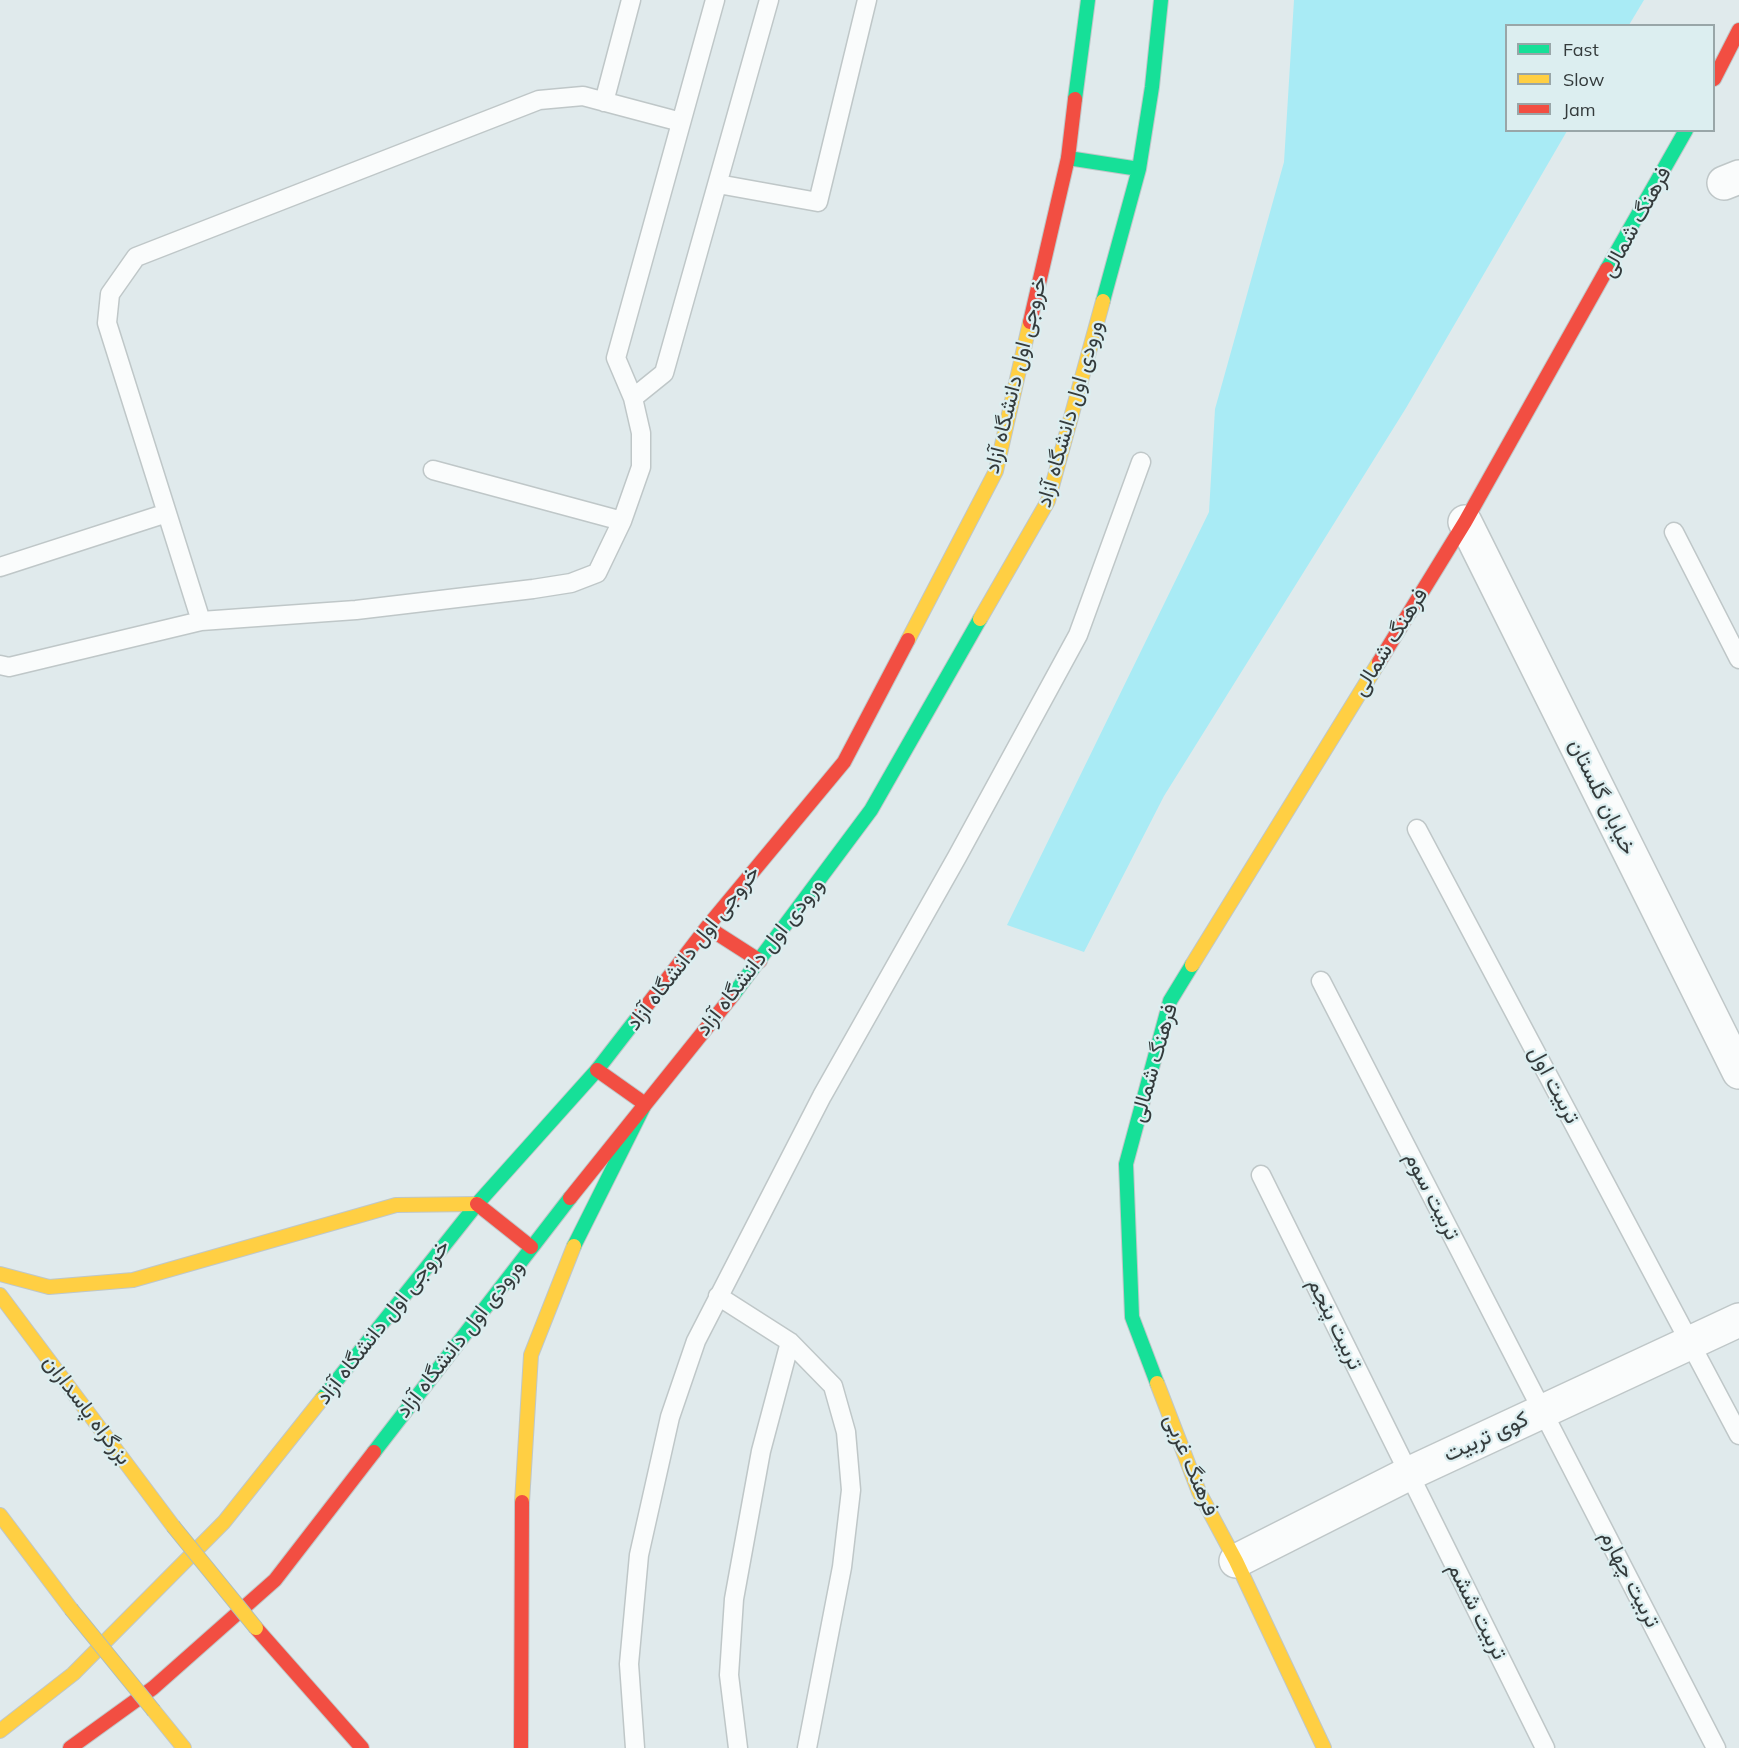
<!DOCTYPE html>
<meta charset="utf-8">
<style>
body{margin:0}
#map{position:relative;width:1739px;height:1748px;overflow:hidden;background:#e0eaec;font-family:Mulish,sans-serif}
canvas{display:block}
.legend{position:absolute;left:1505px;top:24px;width:210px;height:108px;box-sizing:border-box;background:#dceef0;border:2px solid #99a6a8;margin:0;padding:8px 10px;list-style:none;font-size:18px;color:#343b3c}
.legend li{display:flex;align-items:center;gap:12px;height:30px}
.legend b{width:30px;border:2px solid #99a6a8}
</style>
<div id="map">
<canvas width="1739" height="1748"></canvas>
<ul class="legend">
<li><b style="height:8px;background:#16e098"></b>Fast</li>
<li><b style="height:8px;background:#ffcf43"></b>Slow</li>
<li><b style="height:8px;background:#f24e42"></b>Jam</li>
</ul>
</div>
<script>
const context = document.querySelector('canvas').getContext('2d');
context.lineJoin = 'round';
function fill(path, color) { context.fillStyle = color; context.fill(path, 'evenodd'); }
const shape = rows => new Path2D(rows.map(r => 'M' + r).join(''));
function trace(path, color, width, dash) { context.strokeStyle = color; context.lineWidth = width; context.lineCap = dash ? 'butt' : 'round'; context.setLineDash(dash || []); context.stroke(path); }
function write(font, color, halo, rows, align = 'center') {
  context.font = font + ' Mulish,Vazirmatn,sans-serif'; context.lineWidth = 4.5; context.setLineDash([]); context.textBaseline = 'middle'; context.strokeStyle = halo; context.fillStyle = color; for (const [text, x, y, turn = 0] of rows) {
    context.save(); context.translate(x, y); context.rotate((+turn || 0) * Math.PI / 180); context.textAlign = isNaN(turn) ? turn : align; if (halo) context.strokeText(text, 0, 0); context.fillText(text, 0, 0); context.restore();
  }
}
fill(shape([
 [1294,0,1644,0,1629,25,1506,26,1506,130,1567,131,1406,408,1164,796,1084,952,1007,925,1209,512,1215,409,1284,162]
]), '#a9ebf5');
const lane = shape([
 [604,102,631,0],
 [718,184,818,202,867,0],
 [633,398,664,373,769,0],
 [433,470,622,521],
 [1674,532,1739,659],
 [0,567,167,513],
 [201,621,107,323,110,294,136,257,539,100,583,96,681,122],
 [0,665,9,667,201,621,356,610,533,589,571,583,597,573,622,521,641,467,641,433,633,398,616,358,715,0],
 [1417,829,1739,1435],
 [1321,981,1716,1748],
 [1261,1175,1545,1748],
 [718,1296,790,1342,833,1386,846,1432,851,1490,842,1567,807,1748],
 [635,1748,629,1664,639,1555,670,1417,696,1341,822,1096,957,857,1078,635,1141,462],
 [738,1748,729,1675,734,1599,761,1451,790,1342]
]);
const street = shape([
 [1724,183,1739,177],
 [1465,522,1739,1072],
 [1236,1561,1408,1474,1739,1320]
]);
const fast = shape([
 [1075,99,1088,0],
 [1068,158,1139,169],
 [1607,269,1686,130],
 [1103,301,1139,169,1152,87,1161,0],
 [733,995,871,810,980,619],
 [574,1246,645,1104],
 [1157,1383,1132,1317,1126,1164,1170,1001,1192,965],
 [322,1399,477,1204,597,1070,638,1017],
 [374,1452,570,1198]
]);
const slow = shape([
 [980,619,1048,501,1103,301],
 [908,640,996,471,1030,322],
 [1192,965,1379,662],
 [0,1274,49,1287,133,1280,396,1205,477,1204],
 [0,1295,173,1526],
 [1157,1383,1199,1492,1236,1561,1324,1748],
 [522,1502,531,1355,574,1246],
 [0,1515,71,1609],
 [154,1711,184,1748],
 [0,1731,73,1674,224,1522,322,1399]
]);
const jam = shape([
 [1714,79,1739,30],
 [1030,322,1068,158,1075,99],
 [1379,662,1465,522,1607,269],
 [707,927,760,961],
 [638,1017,707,927,844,762,908,640],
 [597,1070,645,1104],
 [570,1198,733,995],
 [477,1204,531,1247],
 [256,1628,362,1748],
 [70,1748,153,1688,275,1580,374,1452],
 [521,1748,522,1502]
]);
trace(lane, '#bfc7c8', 21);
trace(street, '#bfc7c8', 36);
trace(fast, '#bfc7c8', 16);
trace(slow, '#bfc7c8', 16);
trace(jam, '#bfc7c8', 16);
trace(lane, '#fafcfc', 18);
trace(street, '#fafcfc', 33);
trace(fast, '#16e098', 14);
trace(slow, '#ffcf43', 14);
trace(jam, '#f24e42', 14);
const slowBridge = shape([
 [173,1526,256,1628],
 [71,1609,154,1711]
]);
trace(slowBridge, '#acbdc0', 16, []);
trace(slowBridge, '#ffcf43', 14);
write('22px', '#343b3c', '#dceef0', [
 ["فرهنگ شمالی",1636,222,-61],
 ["خروجی اول دانشگاه آزاد",1016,375,-76],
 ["ورودی اول دانشگاه آزاد",1070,414,-74],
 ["فرهنگ شمالی",1390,642,-58],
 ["خیابان گلستان",1602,797,64],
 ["خروجی اول دانشگاه آزاد",693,948,-52],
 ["ورودی اول دانشگاه آزاد",760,957,-52],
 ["فرهنگ شمالی",1154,1063,-74],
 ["تربیت اول",1554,1085,62],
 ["تربیت سوم",1432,1196,63],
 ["خروجی اول دانشگاه آزاد",383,1322,-52],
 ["تربیت پنجم",1335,1324,64],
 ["ورودی اول دانشگاه آزاد",460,1339,-52],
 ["بزرگراه پاسداران",87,1410,53],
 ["کوی تربیت",1486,1437,-25],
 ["فرهنگ غربی",1191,1465,67],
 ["تربیت چهارم",1630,1579,63],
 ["تربیت ششم",1477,1611,63]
]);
</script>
